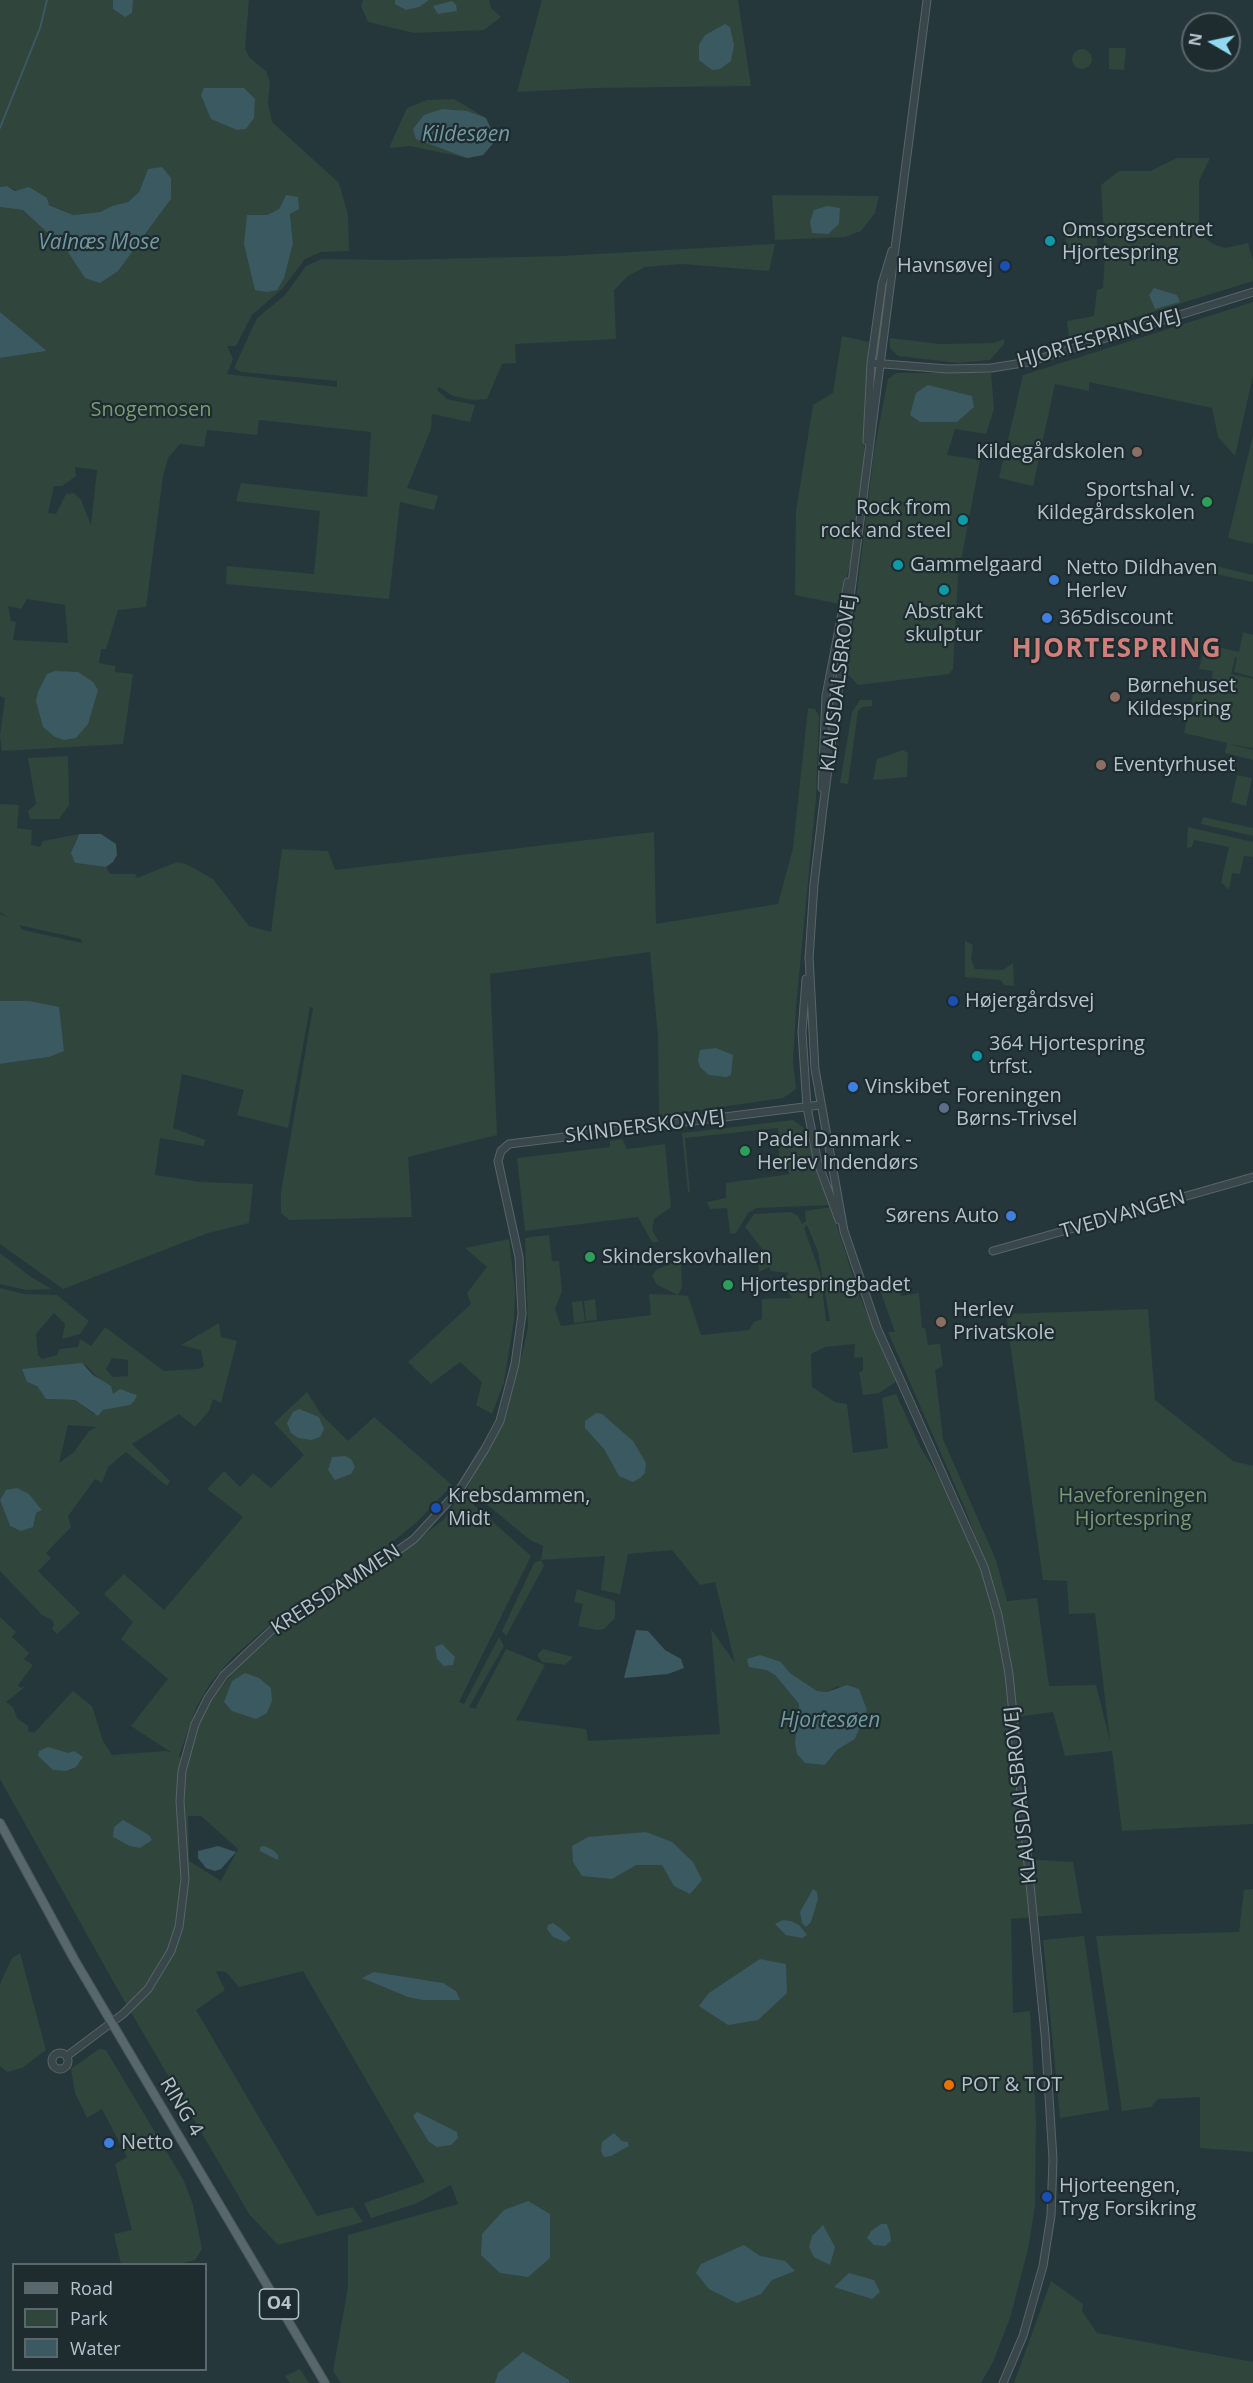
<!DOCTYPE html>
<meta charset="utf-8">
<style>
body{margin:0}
#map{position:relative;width:1253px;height:2383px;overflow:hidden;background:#26373b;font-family:"Open Sans",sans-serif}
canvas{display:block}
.legend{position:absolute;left:12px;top:2263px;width:195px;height:108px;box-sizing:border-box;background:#1e2c30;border:2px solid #5a686c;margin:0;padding:8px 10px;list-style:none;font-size:18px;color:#b5c2c7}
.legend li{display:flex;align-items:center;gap:12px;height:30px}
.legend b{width:30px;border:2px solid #5a686c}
.north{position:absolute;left:1181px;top:12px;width:60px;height:60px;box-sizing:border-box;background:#1e2c30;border:2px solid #5a686c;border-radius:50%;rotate:279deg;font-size:16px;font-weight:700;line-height:24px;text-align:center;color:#b5c2c7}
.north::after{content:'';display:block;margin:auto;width:21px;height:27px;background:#92d8ef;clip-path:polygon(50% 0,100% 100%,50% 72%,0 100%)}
</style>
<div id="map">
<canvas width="1253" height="2383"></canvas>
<ul class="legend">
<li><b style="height:8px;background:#57676b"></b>Road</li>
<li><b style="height:16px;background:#30453c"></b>Park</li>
<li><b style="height:16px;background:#3b5960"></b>Water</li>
</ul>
<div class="north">N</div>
</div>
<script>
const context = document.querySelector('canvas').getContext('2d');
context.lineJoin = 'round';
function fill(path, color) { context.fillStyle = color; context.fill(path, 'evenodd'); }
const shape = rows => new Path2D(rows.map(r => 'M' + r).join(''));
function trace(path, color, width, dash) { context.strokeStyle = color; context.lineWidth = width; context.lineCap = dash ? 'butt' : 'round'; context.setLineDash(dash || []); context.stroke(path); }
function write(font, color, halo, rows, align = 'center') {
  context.font = font + ' "Open Sans",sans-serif'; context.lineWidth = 4.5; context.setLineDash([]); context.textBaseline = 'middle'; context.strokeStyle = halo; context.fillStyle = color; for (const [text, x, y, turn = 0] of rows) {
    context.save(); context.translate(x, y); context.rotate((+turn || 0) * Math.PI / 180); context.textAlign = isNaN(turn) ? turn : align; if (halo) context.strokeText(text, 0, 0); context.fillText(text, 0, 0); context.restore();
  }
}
fill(shape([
 [0,0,249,0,245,49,250,58,266,71,270,82,268,103,272,122,339,183,348,215,349,251,321,252,305,259,283,288,252,315,236,346,227,346,233,359,227,374,337,387,337,381,241,372,234,368,257,318,285,295,306,266,322,259,395,260,561,256,775,244,769,271,682,264,645,267,628,276,614,290,616,339,515,344,516,363,502,364,487,399,473,400,453,396,439,387,437,390,447,399,475,405,470,422,432,414,431,429,407,488,438,496,434,510,400,502,389,599,226,584,227,566,314,574,320,511,236,501,241,483,367,497,371,432,259,420,257,435,207,430,204,447,180,444,168,458,163,476,146,607,118,610,106,649,101,649,99,663,115,666,115,672,133,674,123,744,2,751,0,736,5,698,0,696,0,358,47,351,0,312,0,207,23,210,67,251,85,278,135,248,171,199,171,178,148,169,139,192,128,202,112,206,100,212,73,215,7,186,0,187],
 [286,195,290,214,293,243,247,215,267,215,279,209],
 [75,467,97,470,91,525,81,500,74,493,66,494,56,514,48,513,54,486,62,486,76,476],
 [27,599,65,605,68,643,13,640,16,622,11,621,8,606,21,609],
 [363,0,489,0,491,8,501,17,484,30,414,33,368,22,361,6],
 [542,0,738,0,751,86,593,88,517,92],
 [1109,48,1126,48,1124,70,1109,69],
 '1072 59a10 10 0 1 1 20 0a10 10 0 1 1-20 0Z',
 [454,99,486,118,496,140,483,155,467,158,410,146,389,148,407,108,427,100],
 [1177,158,1210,158,1199,181,1199,224,1205,238,1213,244,1225,248,1248,243,1253,261,1253,281,1069,338,1067,321,1094,316,1097,290,1103,288,1105,255,1101,185,1119,171,1150,171],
 [772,195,879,196,875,213,861,231,845,237,775,240],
 [1066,228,1097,228,1097,249,1066,249],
 [1253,302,1253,375,1235,456,1218,437,1212,408,1089,382,1089,391,1055,384,1033,486,999,478,1023,375],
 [842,336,869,342,864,410,864,461,851,561,839,604,795,595,796,511,813,405,833,393],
 [890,338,940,344,994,343,1004,339,1004,344,990,360,958,363,898,356,890,348],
 [896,373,991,373,994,409,986,434,955,429,947,455,980,460,958,577,953,669,949,674,858,685,847,673,874,451,888,379],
 [1253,435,1253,544,1228,538],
 [1208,564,1253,575,1253,582,1206,572],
 [1243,632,1253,635,1253,677,1234,672,1237,658,1235,657,1231,674,1253,679,1253,748,1228,744,1253,750,1253,760,1225,753,1227,743,1184,733,1196,680,1211,683,1213,671,1199,669,1205,644,1239,652],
 [860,700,872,700,872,706,862,707,858,711,848,784,840,783,852,712],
 [808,708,815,709,819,716,816,798,796,1007,793,1062,796,1089,783,1098,659,1116,658,1036,650,952,490,974,497,1135,408,1157,412,1217,289,1220,281,1213,281,1192,313,1008,310,1007,288,1128,237,1115,244,1090,182,1074,173,1128,205,1140,204,1146,160,1138,155,1175,201,1182,253,1184,249,1223,208,1233,63,1289,0,1244,0,1064,49,1057,29,1001,0,1001,0,914,8,917,0,912,0,804,19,805,17,828,32,830,31,845,40,847,43,841,79,834,74,844,75,863,106,867,110,874,135,874,137,878,177,862,186,864,213,879,249,926,271,932,282,849,328,851,335,870,654,832,656,924,778,904,793,848],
 [19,925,81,939,82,943,23,930],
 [903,750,908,753,907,777,873,780,877,759],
 [68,756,69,805,59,819,30,819,28,811,36,804,28,758],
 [1237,775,1252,778,1246,806,1231,802],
 [1203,817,1253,828,1253,836,1201,824],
 [1188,827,1253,842,1253,857,1244,856,1240,874,1232,873,1229,890,1221,882,1229,847,1194,840,1192,847,1187,848],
 [965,941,973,945,971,959,975,969,1003,970,1013,963,1014,986,1004,985,1001,980,965,977],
 [793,1120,804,1128,829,1205,757,1208,748,1213,736,1233,730,1234,727,1208,710,1209,707,1202,726,1198,726,1183,790,1174,779,1158,778,1128,685,1138,690,1192,688,1192,682,1133],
 [622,1139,627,1149,665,1144,671,1207,654,1219,652,1230,659,1242,652,1242,638,1217,525,1231,517,1158,610,1147,610,1141],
 [831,1207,859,1295,897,1381,879,1393,863,1395,859,1372,863,1371,863,1357,854,1358,855,1344,825,1347,811,1354,812,1387,835,1402,847,1404,853,1453,888,1448,882,1398,896,1394,921,1448,961,1513,981,1568,997,1596,966,1511,888,1332,895,1332,877,1282,898,1280,901,1296,919,1293,922,1328,925,1328,928,1345,940,1344,943,1366,935,1370,943,1439,996,1560,1007,1601,1037,1598,1049,1686,1096,1685,1110,1741,1095,1613,1069,1614,1067,1581,1043,1580,1006,1314,1148,1309,1155,1400,1233,1461,1253,1466,1253,1824,1122,1831,1112,1751,1065,1756,1053,1712,1009,1718,1024,1859,1073,1862,1082,1913,1011,1919,1013,2013,1030,2011,1036,2120,1035,2206,1028,2249,1010,2318,993,2362,981,2383,341,2383,333,2371,348,2287,348,2235,458,2204,451,2185,415,2204,371,2218,364,2203,425,2182,303,1971,239,1987,226,1972,216,1971,225,1990,196,2010,317,2216,353,2207,363,2222,278,2245,249,2214,118,1990,0,1779,0,1617,16,1632,12,1637,29,1653,24,1659,33,1665,18,1685,21,1688,26,1686,6,1702,13,1707,17,1718,28,1726,28,1731,34,1733,73,1691,92,1706,103,1741,112,1755,166,1751,172,1753,131,1726,168,1679,121,1639,133,1622,104,1594,124,1574,164,1610,243,1517,207,1489,224,1471,240,1487,253,1473,271,1488,304,1455,274,1423,307,1392,321,1414,348,1441,374,1417,452,1485,417,1522,390,1544,303,1600,267,1627,231,1659,209,1685,196,1708,179,1756,187,1761,197,1730,213,1697,246,1657,304,1611,404,1551,444,1519,460,1495,465,1497,531,1556,459,1702,464,1704,499,1637,504,1646,469,1707,478,1709,476,1707,506,1649,545,1665,516,1720,586,1729,588,1741,720,1734,711,1629,735,1663,715,1582,700,1585,672,1550,628,1554,620,1594,601,1590,605,1556,541,1560,544,1566,506,1636,502,1631,534,1563,541,1560,543,1546,530,1540,467,1488,504,1422,524,1346,528,1326,525,1238,549,1235,552,1261,559,1261,562,1291,555,1309,561,1326,651,1315,649,1294,678,1295,657,1285,652,1276,656,1270,674,1262,681,1263,682,1287,678,1295,688,1296,701,1335,749,1330,754,1322,762,1319,762,1299,792,1298,781,1283,789,1273,771,1271,769,1267,759,1272,758,1261,763,1261,763,1250,745,1227,754,1214,791,1212,798,1216,802,1224,806,1221,805,1211],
 [807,1225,818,1252,830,1321,826,1321,821,1276,804,1228],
 [781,1662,790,1673,817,1691,827,1692,838,1686,867,1710,855,1739,837,1750,825,1765,795,1742,799,1704,775,1675,766,1670],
 [188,1816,201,1816,238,1849,221,1881,189,1861],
 [509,1239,515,1290,514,1320,504,1382,492,1414,476,1405,482,1382,460,1362,431,1384,408,1362,471,1304,467,1293,487,1267,465,1248],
 [0,1253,31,1277,52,1289,26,1290,0,1284],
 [0,1288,24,1294,57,1295,89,1321,80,1334,62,1339,65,1324,54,1313,36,1334,38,1355,42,1359,57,1355,60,1349,78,1347,80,1339,91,1346,105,1327,164,1371,199,1369,204,1366,201,1350,181,1345,219,1323,221,1337,237,1341,221,1403,213,1399,209,1411,195,1427,179,1414,132,1444,170,1481,167,1486,126,1452,108,1467,102,1483,95,1479,68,1516,71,1527,46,1553,51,1558,38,1571,80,1613,57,1634,52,1629,54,1624,52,1620,42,1615,0,1571,0,1500,10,1526,42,1510,29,1494,6,1490,0,1500],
 [112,1358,128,1360,128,1376,113,1377,106,1369],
 [86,1365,113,1395,126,1391,137,1395,130,1405,109,1408,94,1414,75,1400,47,1399,37,1386],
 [68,1425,97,1427,89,1431,74,1452,59,1463],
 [595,1299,597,1320,586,1321,584,1301],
 [582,1301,585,1322,574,1323,572,1302],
 [577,1589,615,1601,615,1618,604,1629,597,1630,578,1626,583,1604,574,1602],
 [543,1649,573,1657,565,1665,542,1662,537,1655],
 [1253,1889,1253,2152,1200,2148,1200,2097,1158,2099,1151,2107,1122,2111,1096,1936,1239,1932,1244,1890],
 [1084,1936,1109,2110,1060,2118,1043,1940],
 [20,1953,46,2050,22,2068,7,2072,0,2066,0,1984,12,1958],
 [99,2049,106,2050,184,2181,193,2205,202,2249,195,2260,180,2264,121,2264,114,2234,132,2230,115,2164,127,2157,102,2109,87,2118,75,2093,71,2069],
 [1051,2281,1083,2304,1082,2311,1097,2333,1253,2362,1253,2383,1014,2383],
 [300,2369,309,2383,290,2383,285,2376]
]), '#30453c');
fill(shape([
 [113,0,133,0,132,13,125,17,113,9],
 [395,0,429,0,419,7,406,10,395,4],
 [452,1,456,5,457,11,438,14,433,6],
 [725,24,730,27,734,45,731,61,720,69,712,70,699,60,699,45,705,35],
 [204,88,244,88,255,99,254,118,246,129,237,130,211,119,201,95],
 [442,109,467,111,486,118,496,140,483,155,467,158,416,139,413,129,424,115],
 [162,167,171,178,171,199,118,271,100,283,85,278,67,251,23,210,0,207,0,187,7,186,15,191,29,187,47,198,49,205,73,215,100,212,112,206,128,202,139,192,148,169],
 [286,195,298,197,299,209,290,214,293,243,284,278,277,290,267,292,255,290,244,244,247,215,267,215,279,209],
 [827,206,840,208,839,224,828,234,812,233,810,222,814,210],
 [1154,288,1177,295,1180,302,1155,309,1149,295],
 [0,312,47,351,0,358],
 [928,385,972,396,974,407,957,422,920,422,910,415,916,393],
 [55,671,78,672,93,682,98,690,88,724,76,738,64,740,55,737,43,727,36,701,38,692,47,674],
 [79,834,101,834,116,844,117,855,113,862,106,867,75,863,71,853],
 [0,1001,29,1001,59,1007,64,1051,49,1057,0,1064],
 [716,1048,733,1055,731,1075,726,1077,709,1075,700,1067,698,1060,700,1050],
 [82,1363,93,1375,111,1386,113,1394,120,1389,137,1395,135,1400,130,1405,103,1410,98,1416,75,1400,46,1399,37,1386,27,1382,22,1369],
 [299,1409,319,1417,324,1429,320,1437,311,1440,298,1438,291,1433,287,1423,293,1412],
 [596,1413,602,1414,633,1441,646,1463,645,1473,640,1478,633,1482,619,1476,604,1449,585,1428,585,1421],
 [345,1456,351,1459,355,1467,351,1474,335,1480,328,1470,332,1457],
 [17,1488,29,1494,42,1510,36,1513,33,1527,21,1531,10,1526,0,1500,6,1490],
 [636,1630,648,1631,665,1650,681,1659,684,1668,668,1674,624,1678],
 [442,1644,455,1657,453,1665,444,1666,437,1659,435,1647],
 [760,1655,781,1662,790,1673,817,1691,827,1692,847,1685,859,1689,867,1710,855,1739,837,1750,825,1765,805,1763,797,1754,795,1742,799,1704,775,1675,766,1670,749,1667,747,1659],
 [245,1673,259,1678,271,1688,272,1701,267,1713,256,1719,232,1711,224,1702,232,1681],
 [48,1747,68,1753,74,1751,83,1757,76,1767,66,1771,53,1770,38,1756,39,1751],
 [123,1820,149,1835,152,1840,140,1848,130,1846,113,1837,114,1827],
 [646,1832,672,1842,693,1862,702,1880,690,1894,674,1886,662,1865,636,1865,612,1879,582,1876,573,1862,572,1846,588,1837],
 [218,1846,236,1852,221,1869,215,1871,206,1868,198,1858,198,1851],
 [264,1846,273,1850,278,1855,278,1860,260,1851,260,1847],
 [813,1889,817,1892,818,1899,811,1922,806,1927,802,1923,800,1912],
 [783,1920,791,1921,799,1925,807,1935,802,1938,786,1935,775,1924],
 [553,1923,560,1928,571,1938,565,1942,553,1937,547,1929,548,1925],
 [760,1959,786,1964,787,1993,758,2020,728,2025,699,2006,709,1993],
 [374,1972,443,1983,456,1991,460,2000,423,2000,408,1997,362,1978],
 [417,2112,457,2132,458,2138,451,2145,437,2147,429,2142,413,2116],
 [614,2133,622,2141,628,2142,629,2146,611,2156,604,2157,601,2151,602,2142],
 [528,2201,550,2214,550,2258,528,2277,500,2273,481,2255,482,2234,504,2210],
 [881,2224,887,2224,890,2233,891,2241,885,2246,874,2245,867,2238,871,2231],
 [823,2225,835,2247,830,2265,814,2257,809,2247,812,2236],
 [744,2245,760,2256,785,2261,795,2271,772,2280,761,2294,737,2303,709,2289,696,2273,701,2264],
 [849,2273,874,2280,880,2292,872,2299,834,2287],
 [523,2352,569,2380,569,2383,495,2383,498,2373]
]), '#3b5960');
trace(shape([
 [0,128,40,28,47,0]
]), '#3b5960', 2);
const tertiary = shape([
 [871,363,948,369,991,368,1029,362,1253,292],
 [867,441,871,363,882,284,892,251],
 [822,788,826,696,848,582],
 [809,956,815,1069,844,1231,877,1328,984,1567,998,1615,1009,1674,1045,2034,1053,2159,1051,2216,1043,2266,1023,2336,1003,2383],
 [809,959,814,884,823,808,927,0],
 [806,979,802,1032,807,1107,818,1163,839,1220],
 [993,1251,1253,1177],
 '52 2061a8 8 0 1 1 16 0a8 8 0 1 1-16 0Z',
 [67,2056,123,2014,148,1989,171,1951,179,1927,185,1879,180,1801,182,1771,195,1724,208,1698,224,1675,275,1627,317,1597,379,1564,414,1539,460,1489,485,1449,500,1421,515,1364,522,1314,519,1257,498,1161,501,1151,509,1144,820,1105]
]);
const primary = shape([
 [0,1823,74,1959,325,2383]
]);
trace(tertiary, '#576569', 9);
trace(primary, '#455357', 10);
trace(tertiary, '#39474b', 7);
trace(primary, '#57676b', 8);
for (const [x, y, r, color] of [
 [1050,241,6,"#0f9aa8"],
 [1005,266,6,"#1a4fb4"],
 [1137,452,6,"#8d6e63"],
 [1207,502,6,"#2e9e5b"],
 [963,520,6,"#0f9aa8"],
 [898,565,6,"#0f9aa8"],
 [1054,580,6,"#3f7fe0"],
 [944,590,6,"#0f9aa8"],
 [1047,618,6,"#3f7fe0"],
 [1115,697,6,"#8d6e63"],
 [1101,765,6,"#8d6e63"],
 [953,1001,6,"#1a4fb4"],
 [977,1056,6,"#0f9aa8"],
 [853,1087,6,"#3f7fe0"],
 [944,1108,6,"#5c6f8a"],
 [745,1151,6,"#2e9e5b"],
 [1011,1216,6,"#3f7fe0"],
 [590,1257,6,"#2e9e5b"],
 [728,1285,6,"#2e9e5b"],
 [941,1322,6,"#8d6e63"],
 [436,1508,6,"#1a4fb4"],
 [949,2085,6,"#e8710a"],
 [109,2143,6,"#3f7fe0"],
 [1047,2197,6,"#1a4fb4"]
]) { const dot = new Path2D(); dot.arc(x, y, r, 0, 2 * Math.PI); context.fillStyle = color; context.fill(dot); trace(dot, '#1e2c30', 2); }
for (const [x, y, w] of [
 [279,2304,39]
]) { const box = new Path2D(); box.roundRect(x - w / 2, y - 15, w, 30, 4.5); context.fillStyle = '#1e2c30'; context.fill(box); trace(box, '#b5c2c7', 1.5); }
write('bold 18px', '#b5c2c7', null, [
 ["O4",279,2304]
]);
write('20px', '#b5c2c7', '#1e2c30', [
 ["Omsorgscentret",1062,230],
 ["Hjortespring",1062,253],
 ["Havnsøvej",993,266,"right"],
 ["Kildegårdskolen",1125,452,"right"],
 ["Sportshal v.",1195,490,"right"],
 ["Kildegårdsskolen",1195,513,"right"],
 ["Rock from",951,508,"right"],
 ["rock and steel",951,531,"right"],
 ["Gammelgaard",910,565],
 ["Netto Dildhaven",1066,568],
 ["Herlev",1066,591],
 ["Abstrakt",944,612,"center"],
 ["skulptur",944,635,"center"],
 ["365discount",1059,618],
 ["Børnehuset",1127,686],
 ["Kildespring",1127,709],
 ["Eventyrhuset",1113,765],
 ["Højergårdsvej",965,1001],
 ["364 Hjortespring",989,1044],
 ["trfst.",989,1067],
 ["Vinskibet",865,1087],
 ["Foreningen",956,1096],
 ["Børns-Trivsel",956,1119],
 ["Padel Danmark -",757,1140],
 ["Herlev Indendørs",757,1163],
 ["Sørens Auto",999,1216,"right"],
 ["Skinderskovhallen",602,1257],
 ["Hjortespringbadet",740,1285],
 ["Herlev",953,1310],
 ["Privatskole",953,1333],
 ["Krebsdammen,",448,1496],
 ["Midt",448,1519],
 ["POT & TOT",961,2085],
 ["Netto",121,2143],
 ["Hjorteengen,",1059,2186],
 ["Tryg Forsikring",1059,2209]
], 'left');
write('20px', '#b5c2c7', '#1e2c30', [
 ["HJORTESPRINGVEJ",1099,339,-16],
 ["KLAUSDALSBROVEJ",839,683,-83],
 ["SKINDERSKOVVEJ",645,1127,-7],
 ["TVEDVANGEN",1123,1215,-16],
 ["KREBSDAMMEN",336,1590,-33],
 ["KLAUSDALSBROVEJ",1021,1795,-96],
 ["RING 4",181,2107,59]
]);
write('20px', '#7b9a75', '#1e2c30', [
 ["Snogemosen",151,410],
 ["Haveforeningen",1133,1496],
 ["Hjortespring",1133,1519]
]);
write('italic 21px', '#7199a2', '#1e2c30', [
 ["Kildesøen",466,135],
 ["Valnæs Mose",99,243],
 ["Hjortesøen",830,1721]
]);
context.letterSpacing = '1.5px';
write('bold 26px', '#d07f7b', '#1e2c30', [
 ["HJORTESPRING",1117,650]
]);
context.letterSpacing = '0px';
</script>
